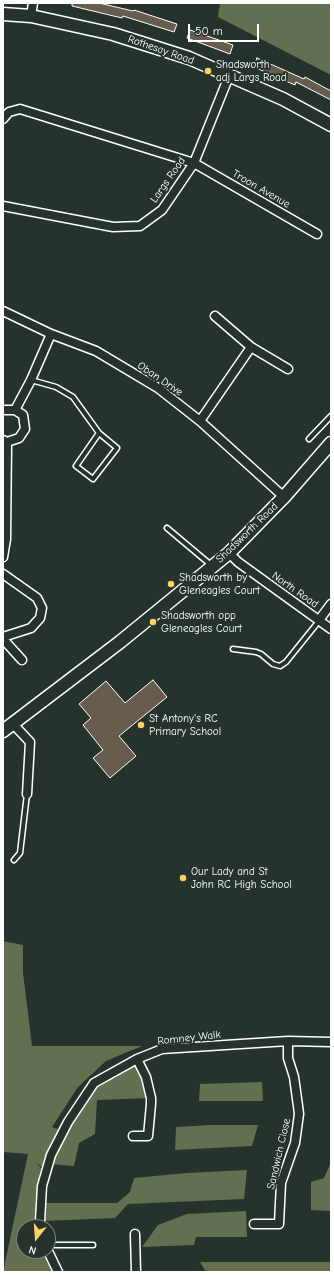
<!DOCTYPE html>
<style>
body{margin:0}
#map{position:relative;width:334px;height:1275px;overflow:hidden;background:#26332d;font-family:"Comic Neue",sans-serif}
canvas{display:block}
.frame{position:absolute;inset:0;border:4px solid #fff;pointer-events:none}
.north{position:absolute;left:16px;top:1219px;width:40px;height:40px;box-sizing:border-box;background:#26332d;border:1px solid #7d8581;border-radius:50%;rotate:197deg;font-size:11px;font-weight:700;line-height:16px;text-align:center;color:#fff}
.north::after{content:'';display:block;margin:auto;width:14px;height:18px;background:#ffd166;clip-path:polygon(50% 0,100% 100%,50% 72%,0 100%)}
.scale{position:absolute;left:188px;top:24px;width:71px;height:18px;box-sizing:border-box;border:2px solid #fff;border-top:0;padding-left:5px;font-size:12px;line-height:14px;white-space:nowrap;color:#fff;-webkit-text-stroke:3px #26332d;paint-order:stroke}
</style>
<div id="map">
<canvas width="334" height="1275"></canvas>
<div class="frame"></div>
<div class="north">N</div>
<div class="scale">50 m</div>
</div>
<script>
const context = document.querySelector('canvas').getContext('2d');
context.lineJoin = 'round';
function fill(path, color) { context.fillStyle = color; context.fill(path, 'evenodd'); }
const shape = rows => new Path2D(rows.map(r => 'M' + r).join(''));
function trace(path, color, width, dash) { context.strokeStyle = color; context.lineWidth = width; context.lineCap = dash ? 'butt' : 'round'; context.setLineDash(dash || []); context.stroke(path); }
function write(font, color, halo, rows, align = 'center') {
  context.font = font + ' "Comic Neue",sans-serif'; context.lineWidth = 4; context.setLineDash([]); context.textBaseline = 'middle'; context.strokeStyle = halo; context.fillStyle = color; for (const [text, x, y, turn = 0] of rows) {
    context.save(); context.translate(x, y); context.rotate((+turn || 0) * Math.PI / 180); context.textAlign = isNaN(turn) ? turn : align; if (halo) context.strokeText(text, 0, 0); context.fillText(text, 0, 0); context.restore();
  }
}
fill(shape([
 [220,3,331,3,331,75,218,17],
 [3,941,23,945,23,973,32,1046,142,1046,106,1061,78,1087,52,1127,60,1130,94,1083,137,1059,151,1098,97,1100,95,1134,79,1143,74,1166,49,1164,46,1171,36,1162,41,1168,35,1203,117,1203,130,1192,134,1178,187,1173,247,1170,244,1199,128,1204,115,1218,43,1221,43,1227,24,1227,24,1251,48,1251,58,1272,3,1272,28,1154,3,1152],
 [262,1082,263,1101,199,1101,200,1084],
 [211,1125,258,1125,252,1146,175,1150,176,1127],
 [331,1162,331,1211,311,1210,311,1182,324,1178],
 [246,1211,247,1237,196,1237,194,1245,142,1247,158,1225,187,1214],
 [200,1262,331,1262,331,1272,206,1272]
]), '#627051');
const building = shape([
 [72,3,99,3,133,11,134,10,177,24,174,32,123,16,122,18,72,6,72,3],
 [190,30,233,45,230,54,187,38,190,30],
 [257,58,304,79,305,77,331,91,331,100,296,82,295,85,254,67,257,58],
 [153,680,167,697,119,736,136,756,110,778,93,758,103,750,83,725,91,718,79,704,106,681,125,703,153,680]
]);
fill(building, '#665d4f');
trace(building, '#fff', 1);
const lane = shape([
 [31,380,56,387,73,397,99,433,117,448,93,479,76,466,99,433],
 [309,439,331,416],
 [167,528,211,565],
 [233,649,256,652,261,654,273,664,280,666,286,662,319,621],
 [14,860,20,853,27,794],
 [48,1245,93,1245]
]);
const street = shape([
 [31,16,33,3],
 [3,119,9,112,20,109,194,163,317,234],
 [3,206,113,227,140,226,162,210,194,163,229,76],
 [3,311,51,334,96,351,158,388,200,421,284,497],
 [215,316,251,347,288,369],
 [3,410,15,410,23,415,25,429,19,438,7,442,3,440],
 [15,410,31,380,51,334],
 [200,421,251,347],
 [229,553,238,562,331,629],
 [3,557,6,539,7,442],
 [3,574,37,598,42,608,40,618,31,628,3,637],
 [319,620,331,604],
 [3,639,22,660],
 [13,724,30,742,27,794],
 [133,1136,148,1136,151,1104,151,1098,146,1077,137,1059],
 [254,1224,279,1224,281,1183,295,1143,299,1114,298,1106,294,1077,288,1058,288,1041],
 [41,1227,40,1221,42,1186,51,1155,68,1122,94,1083,137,1059,162,1049,288,1041,331,1042],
 [135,1234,136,1272],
 [48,1251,58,1272]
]);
const secondary = shape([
 [3,14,31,16,113,34,189,58,283,99,331,125],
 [3,731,120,642,229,553,284,497,331,443]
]);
trace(lane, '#fff', 7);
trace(street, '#fff', 11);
trace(secondary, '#fff', 15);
trace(lane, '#26332d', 4);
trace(street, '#26332d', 8);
trace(secondary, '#26332d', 12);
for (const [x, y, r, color] of [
 [208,71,4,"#ffd166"],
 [171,584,4,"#ffd166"],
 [153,622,4,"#ffd166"],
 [141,725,4,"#ffd166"],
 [183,878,4,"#ffd166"]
]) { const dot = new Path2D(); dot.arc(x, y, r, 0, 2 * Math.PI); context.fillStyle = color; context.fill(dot); trace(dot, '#26332d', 1.5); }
write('11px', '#fff', '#26332d', [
 ["Rothesay Road",161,50,19],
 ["Largs Road",168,180,-55],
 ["Troon Avenue",261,189,30],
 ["Oban Drive",160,379,34],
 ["Shadsworth Road",247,533,-44],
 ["North Road",295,590,35],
 ["Romney Walk",189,1038,-6],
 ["Sandwich Close",279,1154,-77]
]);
write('11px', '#fff', '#26332d', [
 ["Shadsworth",216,65],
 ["adj Largs Road",216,78],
 ["Shadsworth by",179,578],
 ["Gleneagles Court",179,591],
 ["Shadsworth opp",161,616],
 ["Gleneagles Court",161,629],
 ["St Antony's RC",149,719],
 ["Primary School",149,732],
 ["Our Lady and St",191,872],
 ["John RC High School",191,885]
], 'left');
</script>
